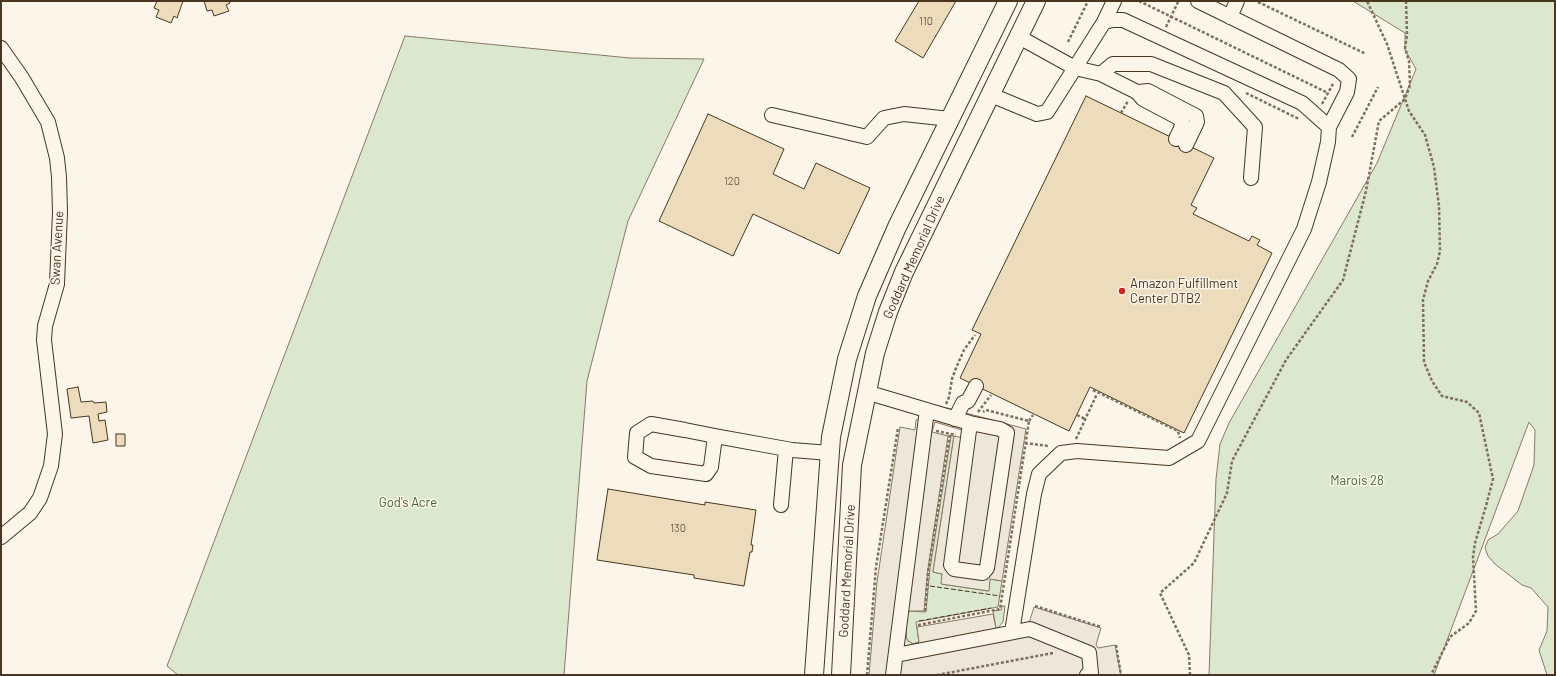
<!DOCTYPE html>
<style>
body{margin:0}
#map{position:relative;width:1556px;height:676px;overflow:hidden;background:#fbf6e9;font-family:Barlow,sans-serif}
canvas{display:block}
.frame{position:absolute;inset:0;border:2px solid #4a3520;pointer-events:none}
</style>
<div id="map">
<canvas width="1556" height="676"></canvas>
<div class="frame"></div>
</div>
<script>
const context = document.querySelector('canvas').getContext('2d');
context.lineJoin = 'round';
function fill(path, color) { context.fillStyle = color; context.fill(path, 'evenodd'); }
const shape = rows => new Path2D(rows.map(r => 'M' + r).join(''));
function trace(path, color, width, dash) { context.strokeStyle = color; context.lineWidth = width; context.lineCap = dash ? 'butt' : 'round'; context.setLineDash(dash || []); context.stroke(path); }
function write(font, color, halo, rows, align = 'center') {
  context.font = font + ' Barlow,sans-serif'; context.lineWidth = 3; context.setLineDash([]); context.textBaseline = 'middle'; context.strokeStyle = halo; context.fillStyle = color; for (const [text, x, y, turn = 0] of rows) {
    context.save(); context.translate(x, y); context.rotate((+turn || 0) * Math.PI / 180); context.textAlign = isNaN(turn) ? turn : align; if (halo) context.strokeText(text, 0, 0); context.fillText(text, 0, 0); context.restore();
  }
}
const green = shape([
 [1353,1,1555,1,1555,675,1547,675,1539,650,1547,631,1548,607,1531,588,1522,585,1495,564,1488,556,1485,548,1488,540,1498,534,1518,511,1534,465,1535,430,1529,422,1434,675,1209,675,1216,479,1220,444,1229,423,1377,163,1416,69,1405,50,1405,33,1353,1],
 [405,36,630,58,704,59,628,221,587,381,564,675,178,675,167,666,405,36],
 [951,436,954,436,933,572,942,574,942,584,988,591,990,579,1002,581,998,607,916,622,919,642,913,644,908,641,906,637,907,611,926,612,930,568,951,436],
 [1002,606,1005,606,1003,622,997,629,996,628,993,611,1001,610,1002,606]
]);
fill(green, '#dce7d0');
trace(green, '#887966', 1);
const parking = shape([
 [947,408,1026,429,1002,581,990,579,989,591,941,584,942,574,933,572,954,436,964,438,965,431,935,422,932,432,948,436,928,569,924,611,907,611,906,637,908,641,913,644,919,642,917,627,993,614,996,628,997,629,1027,624,1030,620,1034,607,1101,628,1096,645,1098,648,1115,645,1121,675,869,675,877,582,900,427,915,430,916,420,947,408]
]);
fill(parking, '#ede7d9');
trace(parking, '#887966', 1);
const building = shape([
 [157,1,183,1,177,18,174,16,171,23,156,17,159,10,154,8,157,1],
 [204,1,229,1,230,3,226,5,229,11,214,16,212,10,207,11,204,1],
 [919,1,956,1,923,58,895,41,919,1],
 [1086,96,1214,158,1191,205,1197,208,1193,214,1249,241,1252,236,1260,240,1257,245,1272,253,1184,433,1090,387,1069,431,960,378,981,334,972,330,1086,96],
 [708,114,784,149,773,174,804,189,816,163,870,188,839,254,753,214,733,256,659,221,708,114],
 [78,387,81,402,93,401,94,403,106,402,107,412,98,414,99,421,105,420,108,440,93,443,89,416,71,418,67,389,78,387],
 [116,434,125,434,125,446,116,446,116,434],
 [608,489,705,505,705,502,756,510,751,545,753,545,752,552,750,552,744,586,694,578,694,575,597,560,608,489]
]);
fill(building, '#ecdcbc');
trace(building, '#4a3520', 1);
const minor = shape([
 [1198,1,1339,70,1349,79,1347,92,1329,127],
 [1230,17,1237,1],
 [1104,22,1114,1],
 [1019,37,1075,68,1101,74,1137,92,1143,99,1179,118,1183,124,1176,139],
 [1,48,22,78,48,122,57,158,59,177,60,212,57,284,45,326,44,340,55,434,51,466,40,498,30,513,1,537],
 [1101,74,1113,64,1151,64,1224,93,1255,127,1251,178],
 [1139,92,1148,91,1196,116,1197,122,1186,145],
 [991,95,1037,114,1047,112,1104,22,1113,20,1123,20,1302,103,1329,127,1328,142,1319,182,1304,229,1198,441,1169,458,1077,451,1061,453,1039,474,1034,494,1012,632],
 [772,115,867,137,884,118,904,114,950,119],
 [866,392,970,423,1000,429,1007,433,987,568,983,573,954,569,951,565,970,423],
 [955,419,963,403,968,401,976,386],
 [715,436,711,467,706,474,651,466,635,457,637,433,651,424,685,430,715,436,792,450,830,453],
 [781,505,786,449],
 [896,655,1030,629,1089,653,1091,673,1087,675],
 [893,675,927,410]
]);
const major = shape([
 [814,675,831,437,847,359,867,296,897,227,1008,1],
 [841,675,852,465,875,353,888,312,904,272,1036,1]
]);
trace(minor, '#4a3520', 16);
trace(major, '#4a3520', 20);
trace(shape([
 [1139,1,1328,93],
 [1406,1,1407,35,1405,48,1409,61,1410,85,1405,99,1409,111,1425,135,1434,167,1439,206,1440,251,1437,264,1428,281,1423,300,1424,362,1432,381,1442,396,1467,402,1479,413,1493,479,1486,506,1475,543,1473,557,1476,611,1469,623,1450,637,1431,675],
 [1258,2,1366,54],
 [1166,27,1178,2],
 [1068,42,1088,1],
 [1246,93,1299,119],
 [1322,104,1334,82],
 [1121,113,1128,101],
 [1352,137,1378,87],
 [1093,390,1178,431,1180,438],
 [946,404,949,397,952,379,956,368,964,350,975,335],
 [978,412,991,395],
 [1077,415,1085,419],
 [1029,421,1033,415],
 [936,431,956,435],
 [1076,439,1097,394],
 [1025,443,1048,446],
 [1035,606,1101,627],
 [925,611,928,572,950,434],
 [918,625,1000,609,1029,421,986,410,983,412],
 [1116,645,1121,675],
 [867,675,876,567,898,428],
 [937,675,1053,653],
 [1190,675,1189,655,1160,593,1194,563,1227,493,1232,461,1286,360,1343,280,1366,191,1379,121,1405,99,1387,44,1367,1]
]), '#7f6f5c', 2.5, [3, 2]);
trace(minor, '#fbf6e9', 14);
trace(major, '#fbf6e9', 18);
trace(shape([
 [930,586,1000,596],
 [919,621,991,608]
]), '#4a3520', 1, [5, 2]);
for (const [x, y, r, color] of [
 [1122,291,4,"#c62828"]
]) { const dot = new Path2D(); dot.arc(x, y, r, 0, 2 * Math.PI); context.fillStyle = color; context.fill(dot); trace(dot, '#fbf6e9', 1.5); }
write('11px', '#725f47', null, [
 ["110",926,21],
 ["120",732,181],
 ["130",678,528]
]);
write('13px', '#4a3520', '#fbf6e9', [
 ["Swan Avenue",57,248,-87],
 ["Goddard Memorial Drive",914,257,-66],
 ["Goddard Memorial Drive",847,571,-87]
]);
write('13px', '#4a3520', '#fbf6e9', [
 ["Amazon Fulfillment",1130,284],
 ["Center DTB2",1130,299]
], 'left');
write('13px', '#436837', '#fbf6e9', [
 ["Marois 28",1357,481],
 ["God's Acre",408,503]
]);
</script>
